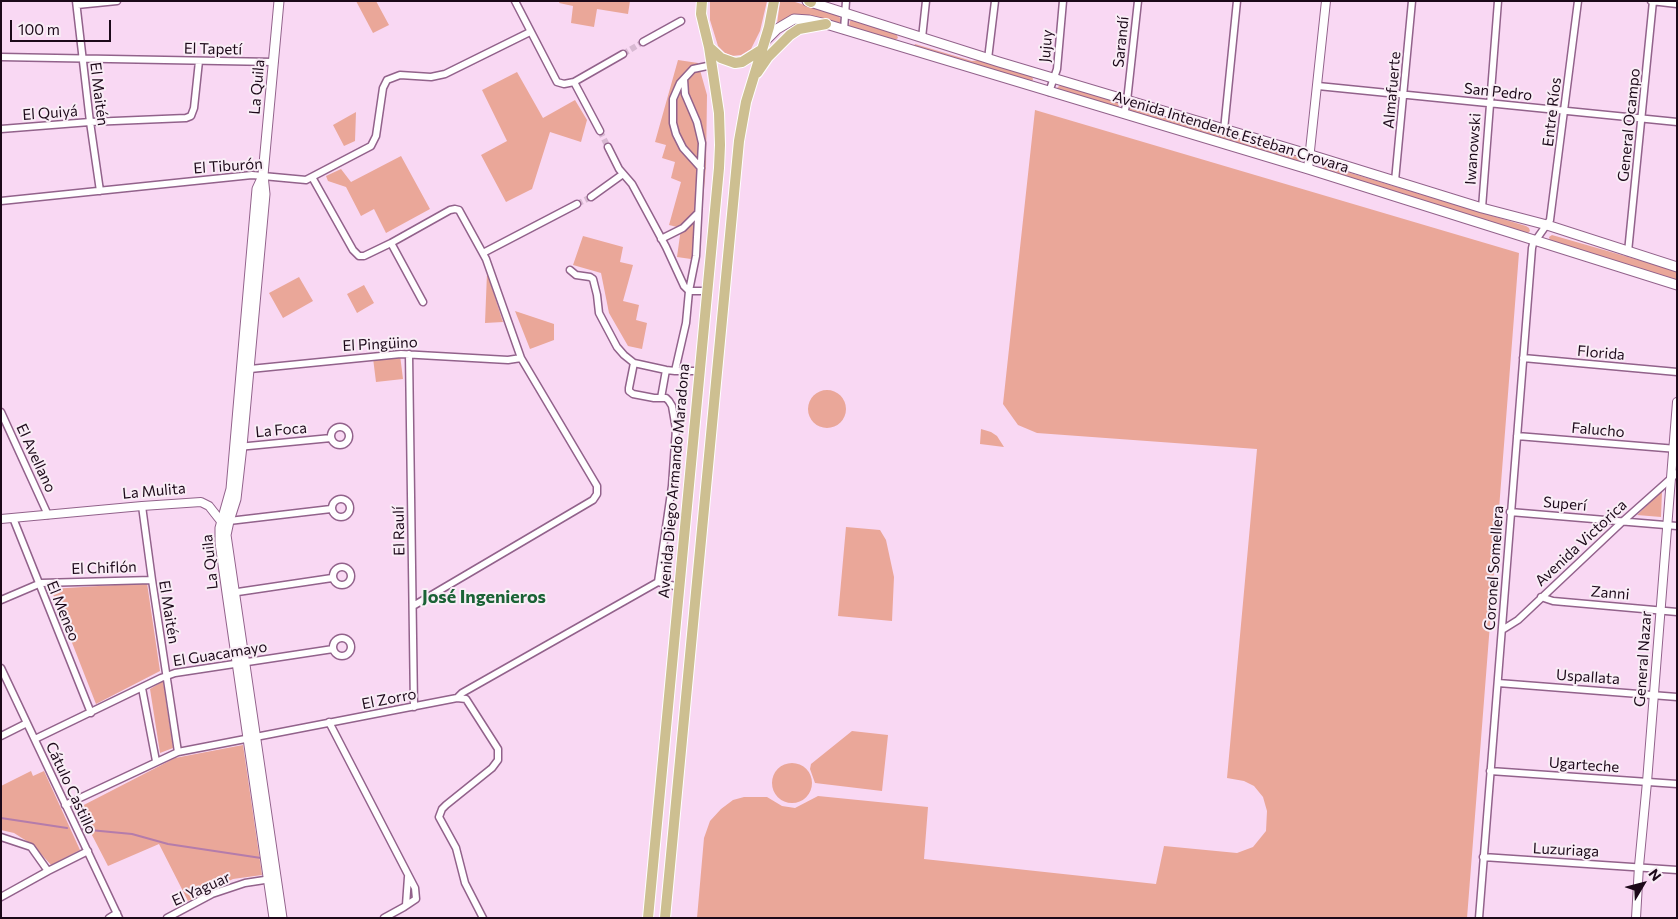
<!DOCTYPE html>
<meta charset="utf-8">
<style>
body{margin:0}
#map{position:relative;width:1678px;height:919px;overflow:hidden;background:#f9d8f3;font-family:Commissioner,sans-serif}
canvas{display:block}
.frame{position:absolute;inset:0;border:2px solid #1c0919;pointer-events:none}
.north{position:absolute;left:1618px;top:859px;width:50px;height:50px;-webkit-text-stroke:4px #f9edf6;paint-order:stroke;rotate:53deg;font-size:14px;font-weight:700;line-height:20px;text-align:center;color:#1c0919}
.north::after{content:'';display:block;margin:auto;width:18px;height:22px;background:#1c0919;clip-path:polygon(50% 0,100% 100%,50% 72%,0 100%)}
.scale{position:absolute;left:10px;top:20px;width:101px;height:22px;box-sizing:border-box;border:2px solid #1c0919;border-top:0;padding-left:6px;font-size:15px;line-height:18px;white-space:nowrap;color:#1c0919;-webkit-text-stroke:4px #f9edf6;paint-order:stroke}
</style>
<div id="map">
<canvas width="1678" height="919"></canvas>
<div class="frame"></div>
<div class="north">N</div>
<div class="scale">100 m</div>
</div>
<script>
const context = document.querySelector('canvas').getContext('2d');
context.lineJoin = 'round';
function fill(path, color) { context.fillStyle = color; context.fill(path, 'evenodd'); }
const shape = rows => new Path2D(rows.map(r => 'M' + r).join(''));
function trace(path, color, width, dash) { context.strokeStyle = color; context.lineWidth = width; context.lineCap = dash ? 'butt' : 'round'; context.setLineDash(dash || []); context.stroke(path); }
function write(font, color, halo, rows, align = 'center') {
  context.font = font + ' Commissioner,sans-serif'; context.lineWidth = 4; context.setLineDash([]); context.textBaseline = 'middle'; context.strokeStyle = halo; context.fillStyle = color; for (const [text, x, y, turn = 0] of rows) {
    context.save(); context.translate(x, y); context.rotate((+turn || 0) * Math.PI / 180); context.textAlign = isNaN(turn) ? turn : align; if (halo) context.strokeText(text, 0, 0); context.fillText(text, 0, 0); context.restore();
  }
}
fill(shape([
 [356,1,376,1,389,25,373,33],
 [560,1,630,1,628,14,597,9,594,27,571,23,573,6,559,3],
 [710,1,767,1,760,31,751,49,741,55,732,56,725,53,718,46,710,20],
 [780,1,792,1,839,16,841,21,838,24,794,16,777,24],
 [850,21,853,21,896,33,898,38,894,41,849,26],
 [915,44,972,61,982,60,1031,75,1033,79,1032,82,914,46],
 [678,60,698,63,707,95,706,166,698,260,677,257,681,228,669,225,681,182,671,178,675,162,662,158,666,145,655,142],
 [517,72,543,118,575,100,587,120,581,142,550,132,532,189,506,202,481,155,507,141,482,90],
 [1063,85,1117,102,1119,106,1118,108,1059,90,1057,88,1059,86],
 [1130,108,1239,139,1298,157,1302,160,1297,162,1131,115,1127,110],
 [1035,110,1519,253,1467,918,697,918,704,838,710,821,721,809,733,800,744,797,767,797,782,806,795,808,818,796,928,807,924,859,1156,884,1164,846,1237,853,1253,847,1266,831,1267,811,1263,797,1254,786,1244,781,1227,778,1257,449,1037,433,1018,425,1003,404],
 [356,112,355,141,344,146,333,125],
 [401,156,430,209,386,233,374,209,361,216,346,187,328,181,326,176,341,169,351,182],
 [1324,165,1526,226,1529,228,1530,231,1527,234,1322,171],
 [1552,235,1677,271,1677,280,1553,244,1550,241,1549,237],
 [583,236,623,247,620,262,633,265,623,301,639,305,636,320,647,323,642,349,628,346,609,313,601,273,573,265],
 [487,273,503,322,485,323],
 [299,277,313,301,283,318,269,293],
 [364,285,374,303,357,313,347,294],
 [515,311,554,324,554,340,530,349],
 [400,355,403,379,376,382,373,358],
 '808 409a19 19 0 1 1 38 0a19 19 0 1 1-38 0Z',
 [981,429,991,432,997,436,1004,447,980,444],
 [1662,491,1661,517,1637,515],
 [846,527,880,530,886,540,894,577,892,621,838,616],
 [147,583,160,671,96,704,51,589],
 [163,681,173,748,160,753,150,689],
 [852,731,888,735,882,791,815,783,810,769,811,764],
 [243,745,262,875,233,879,188,901,159,844,108,866,78,808,175,758],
 '772 783a20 20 0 1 1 40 0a20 20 0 1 1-40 0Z',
 [31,771,33,776,44,771,80,850,51,865,33,845,14,833,1,830,1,786]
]), '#eaa799');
trace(shape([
 [1,818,67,828],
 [79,829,132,834,168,844,261,858]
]), '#b47cab', 2);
trace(shape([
 [623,54,643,42],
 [600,131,608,147],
 [577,204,591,197]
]), '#d8b9d2', 6, [6, 3]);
const minor = shape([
 [76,1,90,122,100,191],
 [515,1,557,82,564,84,574,82,623,54],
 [1651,1,1677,4],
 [77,5,117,1],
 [844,30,846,1],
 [922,38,926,1],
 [643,42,681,21],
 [1,57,274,62],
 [988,59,995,1],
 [574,82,600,131],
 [1318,86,1677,122],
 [1049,92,1057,69,1063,1],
 [1124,114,1127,101,1138,1],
 [1,129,90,122,186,118,191,116,194,108,199,61],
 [1224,130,1237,1],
 [608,147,619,169,632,184,666,247,684,286,689,291,708,291],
 [701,168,683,148,676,134,673,123,673,99,680,83,693,69,712,65],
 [312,177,353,250,359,256,364,256,391,243,450,210,455,209,459,210,486,259,521,358,597,486,597,494,593,500,413,606],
 [1395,181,1412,1],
 [591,197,623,174],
 [1,201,252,175,306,180,371,146,376,136,383,88,387,80,400,75,431,77,445,74,530,32],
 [1482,208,1498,1],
 [661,239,683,228,698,213],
 [391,243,423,302],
 [1628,252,1653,1],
 [483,253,577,204],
 [570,270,576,275,590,277,593,279,597,295,599,313,617,347,624,355,634,363],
 [409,354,414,707],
 [1523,358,1677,372],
 [250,369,401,354,508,360,521,358],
 [675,371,700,371],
 [661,398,666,370],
 [1,412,48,515],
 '331 436a9 9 0 1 1 18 0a9 9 0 1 1-18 0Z',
 [1517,436,1677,449],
 [238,447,331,438],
 '332 508a9 9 0 1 1 18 0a9 9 0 1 1-18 0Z',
 [142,506,152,580,178,752],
 [1510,512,1677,526],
 [13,518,91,713],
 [229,521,331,509],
 '333 576a9 9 0 1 1 18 0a9 9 0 1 1-18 0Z',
 [658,582,679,587],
 [231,593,332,578],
 [1541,597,1553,601,1677,612],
 [1,600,41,583,152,580],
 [1502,630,1518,620,1622,522,1677,473],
 '333 647a9 9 0 1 1 18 0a9 9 0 1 1-18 0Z',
 [1,668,119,918],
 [1498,683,1677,697],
 [142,688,156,761],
 [457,698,462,693,658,582,672,486,676,429,672,406,669,401,666,398,654,398,633,394,629,391,629,388,634,363,666,370,675,371,686,323,689,291,696,256,702,143,697,122,685,94,684,79],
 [329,722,415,888,416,899,404,907],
 [1,736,27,723],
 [35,739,161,678,175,673,333,649],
 [1490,771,1677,784],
 [65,805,178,752,457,698,466,699,498,749,498,760,492,768,446,805,442,809,439,817,456,848,465,883,483,918],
 [1,837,31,847,48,871],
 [1483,857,1677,870],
 [1,897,48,871,88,851],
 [109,918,117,913],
 [167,918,212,894,245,883,271,879],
 [384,918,404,907,406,905,408,877],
 [1479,918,1532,248,1533,244,1550,220,1578,1]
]);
const tertiary = shape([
 [1308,169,1326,1],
 [1,519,142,506,201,502,209,506,220,520,228,521],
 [1636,918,1639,866,1647,782,1677,402]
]);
const secondary = shape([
 [279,1,263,175,265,194,242,446,236,499,229,521,226,535,282,918],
 [807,1,999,62,1311,155,1482,208,1547,225,1677,267],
 [766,40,777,29,794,19,809,20,826,24,1308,169,1677,285],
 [263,176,257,189,231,489,220,528,220,543,227,593,274,918]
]);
const primary = shape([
 [702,1,701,14,709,47,721,58,735,63,742,62,761,50],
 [809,1,811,2],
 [757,73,768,57,790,35,799,29,826,24],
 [648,918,719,168,720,145,719,113,709,47],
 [665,918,739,141,746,102,769,27,774,1]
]);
trace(minor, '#92628b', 9);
trace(tertiary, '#92628b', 10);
trace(secondary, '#92628b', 11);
trace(primary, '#fff', 12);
trace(minor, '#fff', 6);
trace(tertiary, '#fff', 8);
trace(secondary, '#fff', 9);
trace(primary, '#cdbf91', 10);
write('15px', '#1c0919', '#f9edf6', [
 ["Sarandí",1121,42,-84],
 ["Jujuy",1046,46,-85],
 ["El Tapetí",213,49,1],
 ["La Quila",257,87,-85],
 ["Almafuerte",1392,90,-85],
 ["San Pedro",1498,92,6],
 ["El Maitén",99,94,83],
 ["Entre Ríos",1552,112,-83],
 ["El Quiyá",50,113,-4],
 ["General Ocampo",1629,125,-84],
 ["Avenida Intendente Esteban Crovara",1231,132,17],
 ["Iwanowski",1473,149,-86],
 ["El Tiburón",228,166,-4],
 ["El Pingüino",380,344,-3],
 ["Florida",1601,353,5],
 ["La Foca",281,430,-5],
 ["Falucho",1598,430,5],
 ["El Avellano",36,458,65],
 ["Avenida Diego Armando Maradona",674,481,-85],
 ["La Mulita",154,491,-5],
 ["Superí",1565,504,5],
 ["El Raulí",399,531,-91],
 ["Avenida Victorica",1581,543,-43],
 ["La Quila",210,562,-96],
 ["El Chiflón",104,568,-2],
 ["Coronel Somellera",1494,568,-86],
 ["Zanni",1610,593,5],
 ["El Meneo",63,611,68],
 ["El Maitén",169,612,81],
 ["El Guacamayo",220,654,-9],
 ["General Nazar",1643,659,-86],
 ["Uspallata",1588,677,4],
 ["El Zorro",389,699,-11],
 ["Ugarteche",1584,765,4],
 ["Cátulo Castillo",71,788,65],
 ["Luzuriaga",1566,850,3],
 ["El Yaguar",201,889,-24]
]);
write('bold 18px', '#1b6236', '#f9edf6', [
 ["José Ingenieros",484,597]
]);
</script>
